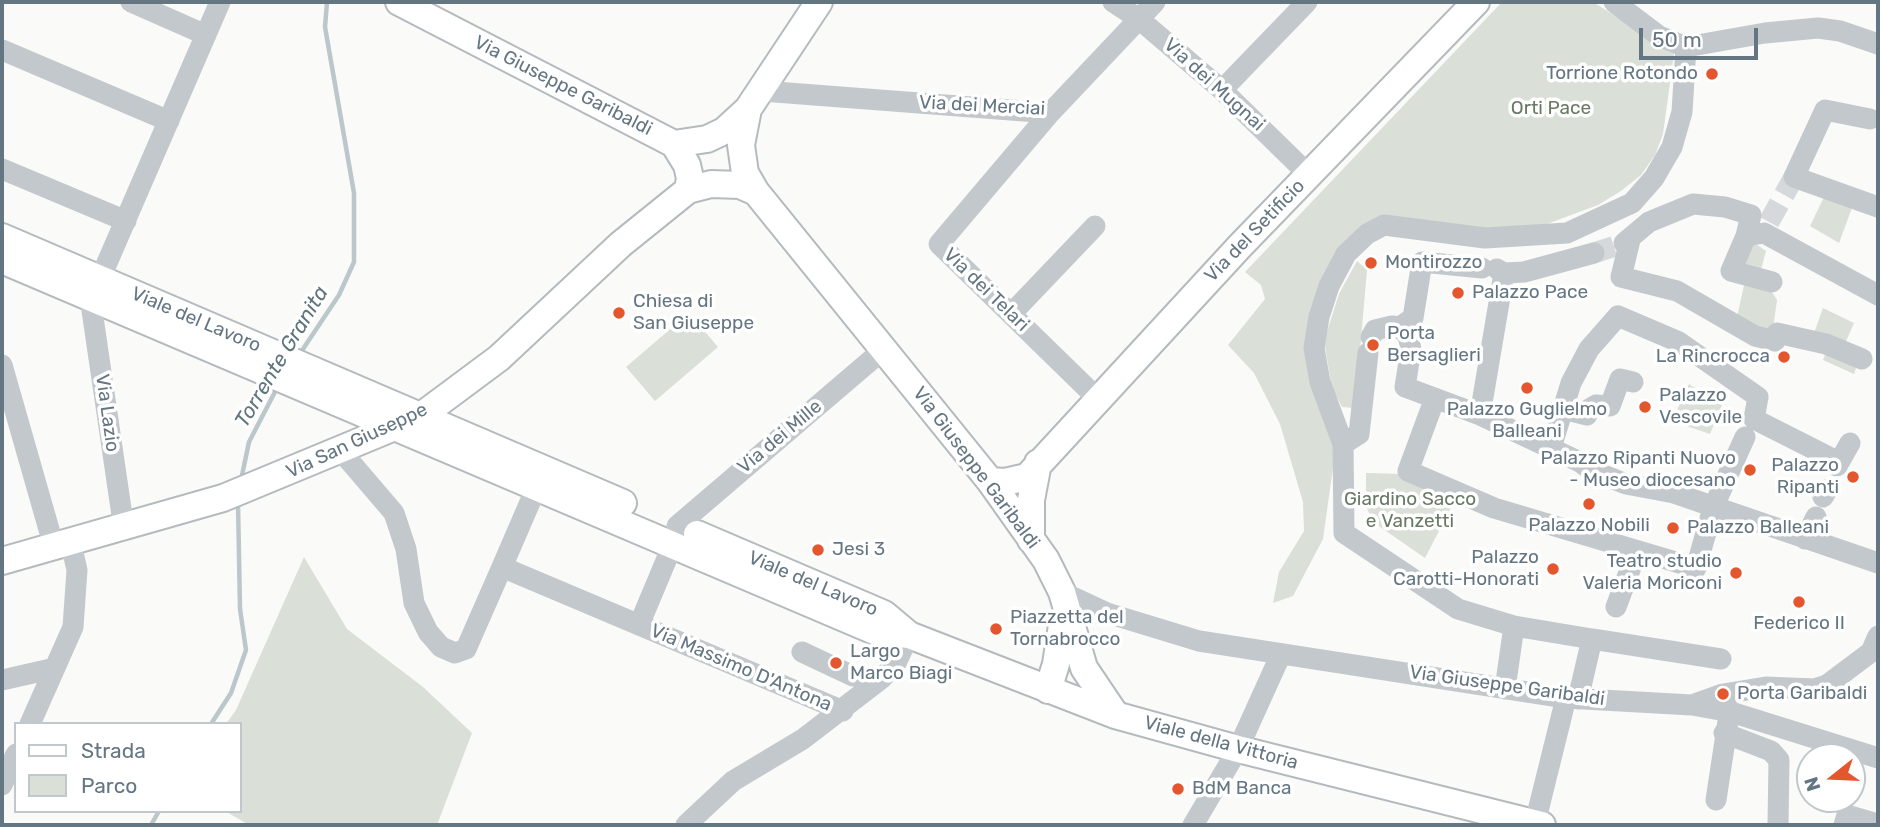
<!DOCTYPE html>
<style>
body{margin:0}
#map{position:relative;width:1880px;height:827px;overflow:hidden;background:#fafaf8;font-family:Rubik,sans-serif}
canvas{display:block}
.frame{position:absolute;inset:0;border:4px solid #657683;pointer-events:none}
.legend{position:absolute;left:14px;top:722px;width:228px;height:91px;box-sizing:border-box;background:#fff;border:2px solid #c1c8cd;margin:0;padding:9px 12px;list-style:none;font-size:21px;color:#657683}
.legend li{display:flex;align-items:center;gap:14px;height:35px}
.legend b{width:35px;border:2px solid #c1c8cd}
.north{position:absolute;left:1796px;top:743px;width:70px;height:70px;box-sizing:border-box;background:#fff;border:2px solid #c1c8cd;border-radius:50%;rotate:252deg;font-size:19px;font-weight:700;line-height:28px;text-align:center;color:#657683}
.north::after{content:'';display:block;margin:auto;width:24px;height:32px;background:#e4572e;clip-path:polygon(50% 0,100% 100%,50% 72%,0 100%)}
.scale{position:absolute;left:1639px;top:28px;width:119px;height:32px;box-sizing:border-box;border:4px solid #657683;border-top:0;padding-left:9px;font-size:21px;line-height:24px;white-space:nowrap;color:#657683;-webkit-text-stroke:5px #fff;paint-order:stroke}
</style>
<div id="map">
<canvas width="1880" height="827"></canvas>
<div class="frame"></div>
<ul class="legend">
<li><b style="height:9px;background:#fff"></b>Strada</li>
<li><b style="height:19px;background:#dadfd7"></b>Parco</li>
</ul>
<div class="north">N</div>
<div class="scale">50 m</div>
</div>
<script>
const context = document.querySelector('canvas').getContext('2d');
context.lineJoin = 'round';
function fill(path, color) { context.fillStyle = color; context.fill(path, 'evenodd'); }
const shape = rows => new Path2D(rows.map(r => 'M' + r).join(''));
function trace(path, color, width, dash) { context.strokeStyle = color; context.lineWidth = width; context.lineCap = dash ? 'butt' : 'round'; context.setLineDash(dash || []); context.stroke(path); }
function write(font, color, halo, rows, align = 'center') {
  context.font = font + ' Rubik,sans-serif'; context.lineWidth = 7; context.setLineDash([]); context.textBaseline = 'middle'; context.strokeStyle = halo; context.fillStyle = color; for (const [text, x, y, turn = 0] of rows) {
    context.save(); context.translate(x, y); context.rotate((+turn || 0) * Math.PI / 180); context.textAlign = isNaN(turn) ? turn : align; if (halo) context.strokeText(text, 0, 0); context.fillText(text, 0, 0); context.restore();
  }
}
fill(shape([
 [1593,2,1674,53,1663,134,1655,155,1641,175,1621,191,1598,205,1536,228,1489,232,1384,219,1312,314,1336,446,1323,539,1293,596,1273,603,1279,572,1304,531,1303,502,1280,424,1254,373,1228,345,1265,299,1261,285,1245,272,1501,3],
 [1825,195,1853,205,1839,243,1810,226],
 [1750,240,1766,251,1760,273,1736,268],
 [1357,261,1367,270,1355,408,1342,407,1332,388,1324,341,1339,294],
 [1745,281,1770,289,1777,300,1772,336,1737,317],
 [1823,308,1854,323,1844,346,1813,336],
 [689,313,718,347,655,401,626,367],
 [1828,347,1859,359,1854,374,1823,360],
 [1689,384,1722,405,1710,434,1672,421],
 [1366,473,1402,474,1456,498,1425,558,1373,522,1366,506],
 [304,557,347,629,423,687,472,733,437,825,249,825,225,811,240,811,240,724,226,724,236,710]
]), '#dadfd7');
trace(shape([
 [299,355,339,295,354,262,354,193,325,27,327,2],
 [241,480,249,442,277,388],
 [211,724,231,693,246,650,240,609,238,503],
 [151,825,159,811]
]), '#bbc7cb', 4.5);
trace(shape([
 [1769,222,1794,177],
 [1594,253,1624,243]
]), '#d5d9db', 21, [21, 10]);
const major = shape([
 [399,2,674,144,707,139,724,131,748,109,819,2],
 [748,109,741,145,745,173,756,192,990,481,1046,560,1062,592,1084,668,1115,714],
 [674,144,687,165,690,178,688,190],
 [2,237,623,503],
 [2,260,877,632,909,635,1115,715,1238,749,1542,825],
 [990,481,1005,482,1027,477,1240,246,1476,2],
 [697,534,884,614,909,635],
 [1031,540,1031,500,1038,463],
 [2,561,223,498,421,416,499,358,621,244,688,190,711,184,740,185,756,192],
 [1048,690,1056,664,1063,619]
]);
trace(major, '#b5babe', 30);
trace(shape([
 [131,2,206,35],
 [1113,2,1139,19,1222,90,1309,175],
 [1614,2,1659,36,1686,47,1765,33,1818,28,1840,31,1878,44],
 [2,50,169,121],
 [1222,90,1307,2],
 [762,91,1050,113,1155,2],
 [1050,113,939,244,1097,398],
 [1870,119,1825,110,1794,177,1878,207],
 [2,169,126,221],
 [1746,236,1764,233,1878,295],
 [1630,240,1621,277,1677,291,1755,336,1775,341],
 [1624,243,1649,222,1693,204,1725,207,1751,215,1746,236,1731,271,1772,282],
 [1497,269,1504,273,1524,272,1594,253],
 [100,279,220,2],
 [90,297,124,529],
 [1011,314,1095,226],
 [1400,327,1413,318,1422,262,1482,268],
 [1777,333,1826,344,1862,359],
 [1371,337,1375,330,1392,326,1400,327,1408,336,1411,349,1405,387,1480,415,1580,462,1591,470,1626,484,1674,493,1878,563],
 [2,365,54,547],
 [1435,398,1408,471,1494,508,1696,568,1713,508,1745,437],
 [1563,409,1587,415,1589,409,1596,405,1610,406,1620,379,1633,382],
 [1480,415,1504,273],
 [1343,444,1359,434,1368,353],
 [1551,448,1571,383,1589,349,1618,316,1679,342,1758,397,1754,419,1839,462],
 [341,451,394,513,406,549,414,603,428,632,441,647,455,653,466,649,502,567],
 [1837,466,1850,443],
 [537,486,502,567,843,711],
 [1823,497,1827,490],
 [677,526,884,349],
 [1805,539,1816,517],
 [1062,592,1107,613,1199,641,1566,698,1692,705,1731,712,1878,758],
 [1616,607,1637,551],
 [639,625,673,544],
 [1592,639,1514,626,1458,609,1344,533,1343,444,1320,382,1314,348,1319,317,1329,286,1346,254,1367,234,1384,225,1485,238,1567,233,1632,203,1654,178,1672,147,1682,112,1686,47],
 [802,652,853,676],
 [2,680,55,668],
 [1505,689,1514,626],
 [1578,699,1592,639,1721,659],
 [1695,704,1723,694,1766,687,1814,689,1827,685,1871,652,1878,636],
 [30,724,73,627,77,570,71,544],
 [1724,733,1771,751,1779,760,1778,825],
 [2,785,16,754],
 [1716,800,1728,721],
 [1535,823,1566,698],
 [686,825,733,781,803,739,881,679,896,663,909,635],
 [1193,825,1238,749,1281,654],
 [1844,825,1847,815,1878,824]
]), '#c3c8cc', 21);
trace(major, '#fff', 26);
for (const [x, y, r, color] of [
 [1712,74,7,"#e4572e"],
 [1371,263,7,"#e4572e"],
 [1458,293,7,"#e4572e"],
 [619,313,7,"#e4572e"],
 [1373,345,7,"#e4572e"],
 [1784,357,7,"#e4572e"],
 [1527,388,7,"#e4572e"],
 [1645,407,7,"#e4572e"],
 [1750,470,7,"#e4572e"],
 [1853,477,7,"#e4572e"],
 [1589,504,7,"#e4572e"],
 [1673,528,7,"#e4572e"],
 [818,550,7,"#e4572e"],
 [1553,569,7,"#e4572e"],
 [1736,573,7,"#e4572e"],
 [1799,602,7,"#e4572e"],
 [996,629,7,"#e4572e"],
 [836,663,7,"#e4572e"],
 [1723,694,7,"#e4572e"],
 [1178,789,7,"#e4572e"]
]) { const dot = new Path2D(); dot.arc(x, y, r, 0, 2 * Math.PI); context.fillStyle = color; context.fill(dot); trace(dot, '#fff', 2.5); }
write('19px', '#657683', '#fff', [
 ["Torrione Rotondo",1698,74,"right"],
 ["Montirozzo",1385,263],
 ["Palazzo Pace",1472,293],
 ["Chiesa di",633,302],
 ["San Giuseppe",633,324],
 ["Porta",1387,334],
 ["Bersaglieri",1387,356],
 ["La Rincrocca",1770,357,"right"],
 ["Palazzo",1659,396],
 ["Vescovile",1659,418],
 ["Palazzo Guglielmo",1527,410,"center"],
 ["Balleani",1527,432,"center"],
 ["Palazzo Ripanti Nuovo",1736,459,"right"],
 ["- Museo diocesano",1736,481,"right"],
 ["Palazzo",1839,466,"right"],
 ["Ripanti",1839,488,"right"],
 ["Palazzo Nobili",1589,526,"center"],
 ["Palazzo Balleani",1687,528],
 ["Jesi 3",832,550],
 ["Palazzo",1539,558,"right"],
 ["Carotti-Honorati",1539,580,"right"],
 ["Teatro studio",1722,562,"right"],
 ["Valeria Moriconi",1722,584,"right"],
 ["Piazzetta del",1010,618],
 ["Tornabrocco",1010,640],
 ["Federico II",1799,624,"center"],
 ["Largo",850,652],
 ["Marco Biagi",850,674],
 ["Porta Garibaldi",1737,694],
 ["BdM Banca",1192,789]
], 'left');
write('19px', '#657683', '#fff', [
 ["Via dei Mugnai",1214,85,42],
 ["Via Giuseppe Garibaldi",563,86,27],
 ["Via dei Merciai",982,106,3],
 ["Via del Setificio",1255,231,-46],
 ["Via dei Telari",986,290,44],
 ["Viale del Lavoro",196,320,23],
 ["Via Lazio",107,413,82],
 ["Via dei Mille",780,437,-40],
 ["Via San Giuseppe",357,441,-25],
 ["Via Giuseppe Garibaldi",976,468,53],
 ["Viale del Lavoro",813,584,23],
 ["Via Massimo D'Antona",741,668,23],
 ["Via Giuseppe Garibaldi",1507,686,8],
 ["Viale della Vittoria",1221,743,15]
]);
write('19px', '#687a64', '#fff', [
 ["Orti Pace",1551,109],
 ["Giardino Sacco",1410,500],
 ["e Vanzetti",1410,522]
]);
write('italic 21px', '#60757c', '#fff', [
 ["Torrente Granita",282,357,-59]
]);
</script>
